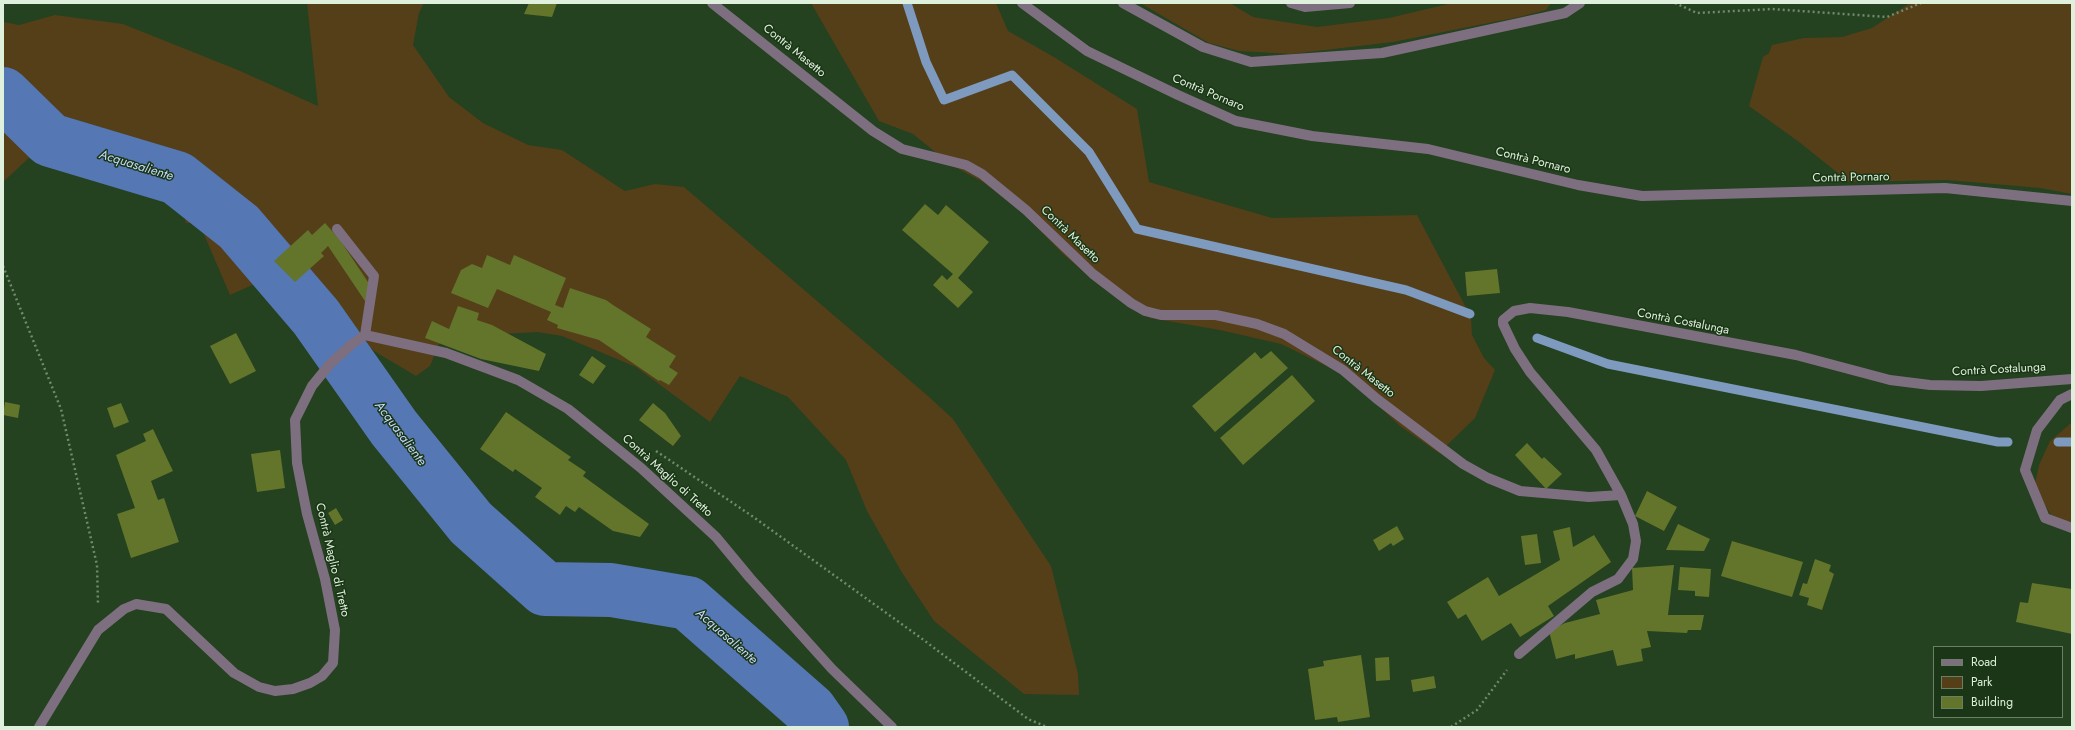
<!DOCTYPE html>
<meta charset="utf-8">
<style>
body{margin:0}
#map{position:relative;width:2075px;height:730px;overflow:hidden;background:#244120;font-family:Jost,sans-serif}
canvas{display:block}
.frame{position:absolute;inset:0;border:4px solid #dff0dc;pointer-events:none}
.legend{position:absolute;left:1933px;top:646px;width:130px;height:72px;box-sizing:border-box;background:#1a3616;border:1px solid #698065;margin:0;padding:5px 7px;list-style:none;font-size:12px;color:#dff0dc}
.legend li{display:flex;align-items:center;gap:8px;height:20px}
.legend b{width:20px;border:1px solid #698065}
</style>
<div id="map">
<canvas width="2075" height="730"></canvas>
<div class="frame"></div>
<ul class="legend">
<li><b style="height:5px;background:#7d6f7f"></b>Road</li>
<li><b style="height:11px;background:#543f19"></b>Park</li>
<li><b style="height:11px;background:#63742b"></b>Building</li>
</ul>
</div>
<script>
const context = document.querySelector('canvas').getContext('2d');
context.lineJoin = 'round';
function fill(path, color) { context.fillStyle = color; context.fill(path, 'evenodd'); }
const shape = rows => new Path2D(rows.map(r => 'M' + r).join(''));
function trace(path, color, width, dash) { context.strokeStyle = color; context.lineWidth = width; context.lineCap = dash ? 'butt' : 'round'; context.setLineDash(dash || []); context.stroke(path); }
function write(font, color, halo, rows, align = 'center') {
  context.font = font + ' Jost,sans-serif'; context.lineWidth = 3; context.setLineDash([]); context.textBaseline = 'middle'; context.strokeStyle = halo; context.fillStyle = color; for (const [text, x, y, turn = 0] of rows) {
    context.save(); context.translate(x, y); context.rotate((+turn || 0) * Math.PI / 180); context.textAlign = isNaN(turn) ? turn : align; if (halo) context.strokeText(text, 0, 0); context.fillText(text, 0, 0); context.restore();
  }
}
fill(shape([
 [307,3,424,3,419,13,413,45,449,97,483,123,528,145,562,150,625,191,655,184,684,187,928,396,953,419,1051,566,1078,674,1079,695,1024,694,934,621,901,571,867,511,846,460,788,397,740,376,710,422,636,367,562,336,537,332,451,337,439,344,430,366,416,376,374,351,341,319,317,284,294,274,270,277,230,295,203,232,213,225,211,223,186,223,179,197,166,188,134,177,81,170,31,156,3,182,3,22,19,25,55,15,123,24,238,70,318,106],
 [811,3,996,3,1008,31,1054,57,1137,109,1149,182,1272,218,1417,215,1471,317,1472,335,1484,358,1495,370,1475,418,1439,453,1400,426,1347,376,1281,344,1220,330,1150,318,1099,285,1063,254,1022,212,983,182,951,165,913,134,879,121],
 [1140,3,1230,3,1253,17,1317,27,1389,18,1452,3,1551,3,1546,10,1519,17,1393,42,1291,54,1239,51,1209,43],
 [1910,3,2072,3,2072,194,2040,188,1947,180,1849,182,1799,142,1749,106,1763,57,1769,53,1772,45,1804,38,1842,37,1872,28],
 [2071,423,2072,424,2072,530,2053,518,2035,489,2035,484,2039,465,2050,441]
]), '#543f19');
trace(shape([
 [907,3,926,62,944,100,1012,75,1089,152,1137,229,1406,290,1470,314],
 [1537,338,1608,364,1998,442,2008,442],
 [2058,442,2072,442]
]), '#7e9bbf', 9);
trace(shape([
 [3,94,50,140,177,178,239,227,316,317,394,428,471,523,545,589,611,590,688,603,810,710,822,727]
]), '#5577b3', 54);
fill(shape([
 [529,3,557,3,552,17,524,14],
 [925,204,938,215,946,205,989,242,958,278,973,292,958,308,933,285,942,275,947,280,953,274,902,230],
 [325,223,340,240,376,294,365,301,328,246,321,253,324,256,295,282,274,261,308,230,312,235],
 [487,255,510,265,514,255,566,278,555,305,563,308,570,288,606,300,613,305,651,329,646,337,676,356,669,367,678,373,669,385,660,380,659,381,599,340,557,328,558,325,547,320,551,312,497,289,488,308,451,293,461,270,472,264,482,268],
 [1497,269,1500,293,1467,296,1465,272],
 [458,306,479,313,477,320,492,325,546,354,539,371,481,359,425,338,432,321,449,329],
 [236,333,256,371,230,384,210,346],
 [1271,351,1288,368,1215,432,1192,406,1255,352,1261,359],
 [592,356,606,366,593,384,579,375],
 [1292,375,1315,401,1243,465,1220,438],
 [5,402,20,405,18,418,3,415],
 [121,403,129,422,114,428,107,408],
 [653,403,665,413,681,436,673,446,639,420],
 [506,412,571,457,568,460,586,472,583,476,649,524,640,537,613,531,579,507,575,512,566,506,560,515,535,497,542,488,515,469,513,472,480,449],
 [153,429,173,471,151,481,158,500,164,498,179,542,131,558,117,514,135,508,116,455,146,441,143,434],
 [1527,443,1542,459,1544,457,1562,474,1546,489,1515,455],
 [280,450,285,488,257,492,251,454],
 [1647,491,1677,507,1664,531,1635,516],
 [336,508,343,520,335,525,328,513],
 [1678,524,1710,539,1704,551,1666,550],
 [1397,526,1404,539,1393,546,1391,543,1379,551,1373,540],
 [1570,527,1573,547,1594,535,1611,562,1548,606,1554,616,1520,637,1511,623,1482,641,1466,614,1458,619,1447,602,1488,577,1499,596,1560,560,1553,531],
 [1537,534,1541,563,1525,565,1521,536],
 [1732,541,1803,562,1792,597,1721,576],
 [1815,559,1831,565,1829,571,1834,574,1822,610,1807,605,1809,598,1799,595,1803,583,1807,584],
 [1674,565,1668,615,1704,615,1701,630,1688,630,1687,633,1647,631,1651,647,1641,649,1643,661,1617,666,1613,650,1575,659,1575,654,1556,659,1549,631,1565,623,1600,614,1596,600,1633,590,1632,568],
 [1680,567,1711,569,1709,597,1695,596,1695,591,1678,590],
 [2032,583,2072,589,2072,634,2016,622,2020,602,2028,603],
 [1361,655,1370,717,1338,722,1337,717,1315,720,1308,669,1324,666,1323,661],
 [1389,657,1390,680,1376,681,1375,658],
 [1434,676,1436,688,1413,692,1411,680]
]), '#63742b');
trace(shape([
 [1675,3,1697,13,1772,9,1887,17,1921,3],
 [3,266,61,409,97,565,98,604],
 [656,451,752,516,921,638,1028,719,1047,727],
 [1451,727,1477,710,1507,670]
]), '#71896d', 2.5, [2, 3]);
trace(shape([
 [712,3,873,131,902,149,966,165,982,174,1026,210,1093,274,1131,303,1145,311,1161,315,1216,315,1257,324,1284,334,1343,370,1377,399,1463,464,1488,478,1520,491,1589,497,1621,495],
 [1022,3,1087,51,1178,95,1236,121,1312,136,1428,149,1578,185,1642,196,1945,188,2072,201],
 [1123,3,1203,47,1251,62,1382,53,1565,13,1580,3],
 [1291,3,1305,7,1350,3],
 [337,229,374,276,365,335],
 [2072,394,2060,400,2037,430,2025,470,2045,518,2072,528],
 [1519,654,1592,592,1618,579,1633,559,1636,541,1633,524,1621,495,1596,450,1530,372,1515,349,1503,324,1503,320,1514,311,1530,308,1568,312,1796,355,1890,380,1930,385,1981,386,2072,379],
 [39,727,98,630,124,609,136,604,166,609,234,673,259,687,275,691,293,689,310,683,322,676,333,663,335,630,325,579,307,514,297,463,295,420,312,386,330,364,352,344,365,335,446,353,518,380,568,409,641,468,716,537,750,578,832,669,892,727]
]), '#7d6f7f', 10);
write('12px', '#dff0dc', '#1a3616', [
 ["Contrà Masetto",794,51,39],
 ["Contrà Pornaro",1208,93,23],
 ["Contrà Pornaro",1533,161,14],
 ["Contrà Pornaro",1851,178,-1],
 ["Contrà Masetto",1070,235,44],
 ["Contrà Costalunga",1683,322,11],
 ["Contrà Costalunga",1999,370,-3],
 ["Contrà Masetto",1363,372,38],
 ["Contrà Maglio di Tretto",667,476,42],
 ["Contrà Maglio di Tretto",332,560,77]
]);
write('italic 13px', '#c6dafd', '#1a3616', [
 ["Acquasaliente",136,166,17],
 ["Acquasaliente",400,434,53],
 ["Acquasaliente",726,637,41]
]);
</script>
